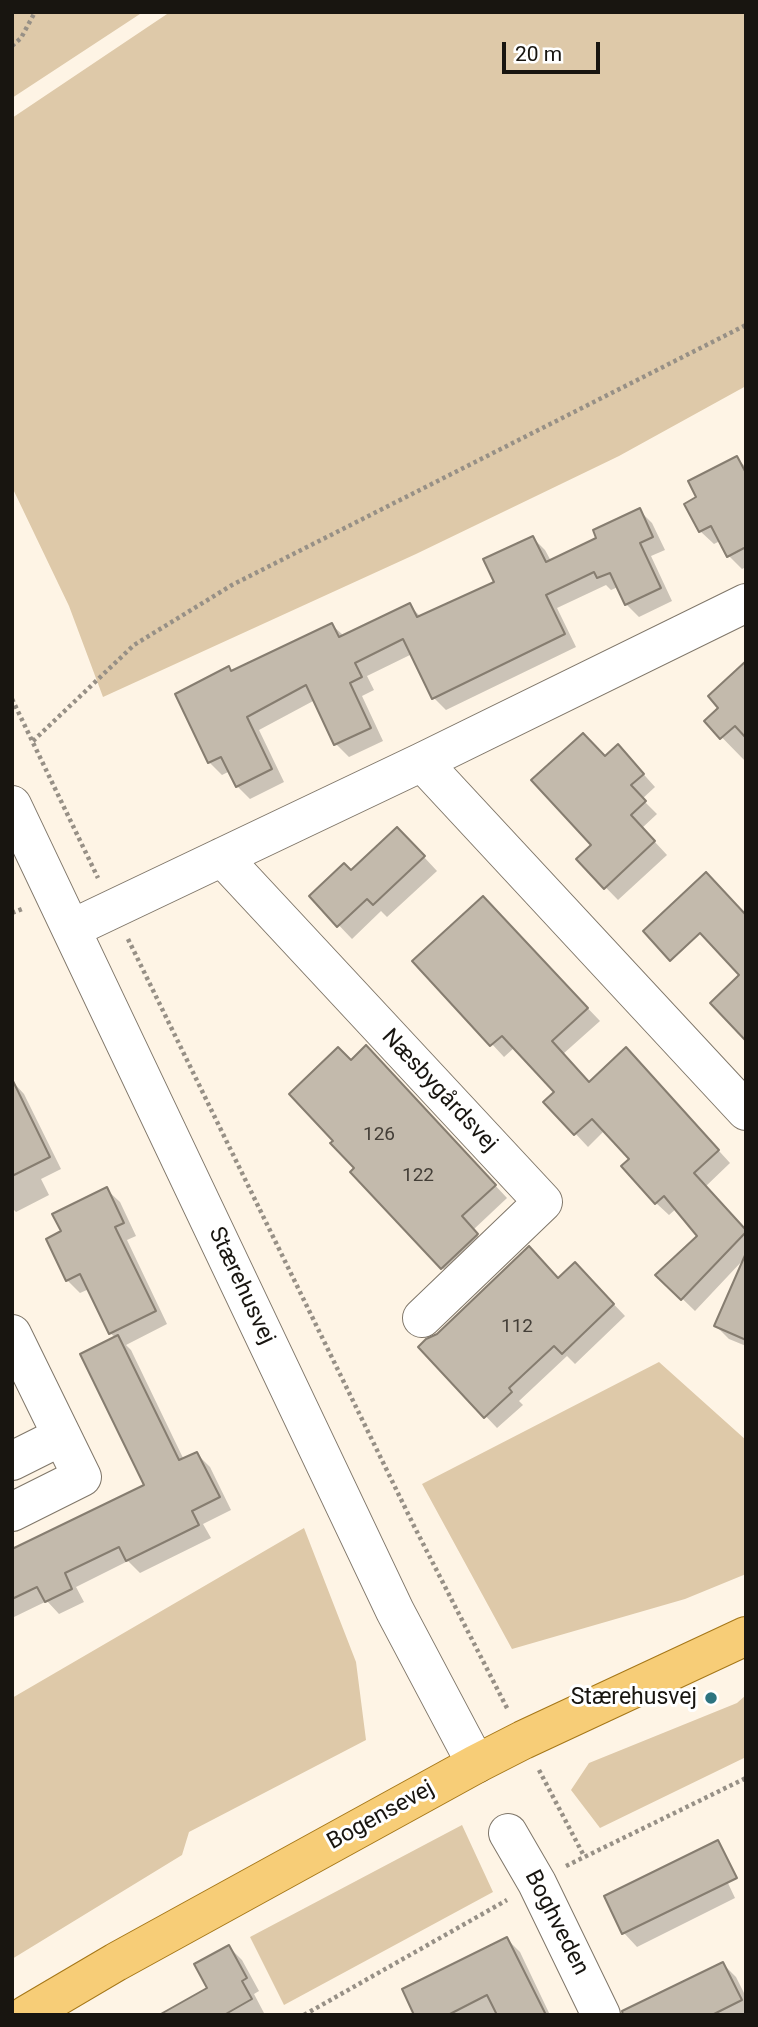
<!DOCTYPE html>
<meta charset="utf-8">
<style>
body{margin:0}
#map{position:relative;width:758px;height:2027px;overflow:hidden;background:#fef4e5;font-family:Roboto,sans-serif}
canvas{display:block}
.frame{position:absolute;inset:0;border:14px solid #181510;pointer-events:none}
.scale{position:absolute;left:502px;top:42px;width:98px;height:32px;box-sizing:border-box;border:4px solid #181510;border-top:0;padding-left:9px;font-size:21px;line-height:24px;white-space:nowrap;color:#181510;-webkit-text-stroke:5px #fff;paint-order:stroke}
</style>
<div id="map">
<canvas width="758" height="2027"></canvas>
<div class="frame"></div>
<div class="scale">20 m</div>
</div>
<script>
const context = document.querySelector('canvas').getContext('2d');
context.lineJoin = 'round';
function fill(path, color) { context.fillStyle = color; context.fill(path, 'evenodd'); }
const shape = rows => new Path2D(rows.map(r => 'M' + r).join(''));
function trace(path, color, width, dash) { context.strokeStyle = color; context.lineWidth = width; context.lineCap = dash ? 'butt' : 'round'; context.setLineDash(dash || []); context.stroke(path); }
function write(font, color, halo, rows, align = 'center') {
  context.font = font + ' Roboto,sans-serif'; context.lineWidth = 6; context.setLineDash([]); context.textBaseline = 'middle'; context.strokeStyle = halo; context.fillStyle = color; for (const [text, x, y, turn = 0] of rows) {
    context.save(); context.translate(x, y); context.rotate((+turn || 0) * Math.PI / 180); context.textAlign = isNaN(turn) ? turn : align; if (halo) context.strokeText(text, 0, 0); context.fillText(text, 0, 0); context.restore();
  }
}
fill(shape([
 [12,12,143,12,12,98],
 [170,12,746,12,746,386,619,456,416,554,103,697,69,606,12,487,12,118],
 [659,1362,746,1440,746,1574,685,1599,512,1649,422,1484],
 [304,1528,356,1662,366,1740,189,1832,182,1855,12,1959,12,1698],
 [746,1695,746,1757,600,1828,571,1790,589,1763,737,1703],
 [462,1825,493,1892,284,2005,250,1937]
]), '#dec9a9');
fill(shape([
 [736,458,746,467,746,567,742,569,729,556,720,541,714,544,700,531],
 [639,510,652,523,665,550,651,556,672,601,639,617,626,604,618,587,611,590,606,585,557,608,576,647,446,710,433,697,412,654,367,676,374,690,362,696,383,741,349,757,336,744,315,700,259,730,284,782,250,799,237,786,230,771,222,775,209,762,228,668,232,672,332,625,344,636,409,605,421,617,497,583,533,538,545,550,551,561,599,538],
 [746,664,746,762,706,721,721,708],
 [605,758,630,759,655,787,642,799,657,814,642,828,667,855,618,900,578,859,594,845],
 [410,842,437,871,387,917,381,911,352,939,311,896,351,873],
 [495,911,600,1021,563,1054,590,1083,638,1062,730,1163,705,1187,746,1231,746,1346,729,1339,716,1326,744,1259,695,1311,658,1275,700,1236,677,1208,669,1215,656,1203,632,1159,605,1130,588,1147,546,1102,556,1092,515,1047,504,1057,415,961],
 [378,1060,507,1198,473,1230,489,1247,454,1280,352,1173,357,1168,351,1062],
 [13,1082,24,1094,61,1169,41,1179,49,1195,16,1212,12,1208],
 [106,1189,120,1202,136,1236,127,1240,167,1324,126,1345,131,1350,184,1460,197,1454,210,1467,231,1510,203,1524,211,1538,140,1573,128,1561,76,1587,84,1602,59,1614,47,1601,14,1617,12,1615,12,1551,146,1486,116,1338,110,1333,89,1289,80,1293,67,1280,63,1232],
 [587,1276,625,1316,575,1364,567,1356,519,1401,523,1405,497,1428,420,1347,559,1280],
 [718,1862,735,1898,637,1947,624,1933,606,1897],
 [507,1939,520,1952,550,2015,416,2015],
 [229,1947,242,1960,259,1991,254,1994,264,2013,260,2015,162,2015,210,1989],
 [723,1964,736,1977,746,1997,746,2015,655,2015]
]), '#0003');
const building = shape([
 [737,456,746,473,746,547,727,557,711,526,699,532,684,504,696,497,688,481,737,456],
 [640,508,653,537,640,543,661,588,625,605,610,573,597,578,594,572,546,595,565,634,432,699,403,639,355,663,362,677,350,683,371,728,334,745,306,685,247,717,272,769,236,787,221,757,208,763,175,694,229,666,231,671,332,623,339,637,410,603,417,617,494,582,483,559,533,536,546,562,596,538,593,530,640,508],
 [746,661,746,738,735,726,720,739,704,721,718,708,708,696,746,661],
 [583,733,605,756,618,744,644,774,631,785,646,801,631,815,655,841,604,889,576,859,591,845,531,780,583,733],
 [397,827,425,856,373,905,367,899,337,927,309,896,344,863,351,870,397,827],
 [706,872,746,915,746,1041,710,1003,739,975,700,933,670,961,643,931,706,872],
 [483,896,588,1008,552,1041,589,1082,626,1047,719,1150,694,1173,746,1230,746,1232,681,1300,655,1275,697,1236,664,1196,655,1204,621,1166,629,1159,592,1119,574,1135,543,1102,554,1092,502,1036,490,1046,412,961,483,896],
 [366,1045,496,1185,462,1216,478,1234,441,1269,350,1172,354,1168,330,1143,333,1141,289,1094,338,1047,351,1060,366,1045],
 [12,1079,50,1157,12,1176,12,1079],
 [107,1187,124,1223,115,1227,156,1311,109,1334,80,1274,66,1281,46,1239,61,1231,52,1214,107,1187],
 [529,1246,558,1278,575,1262,614,1304,562,1354,554,1346,509,1388,512,1392,484,1418,418,1347,426,1339,437,1334,529,1246],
 [746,1253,746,1340,714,1326,746,1253],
 [118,1335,179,1460,197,1452,220,1497,192,1511,199,1525,126,1561,119,1547,65,1573,72,1589,45,1602,37,1587,12,1599,12,1549,144,1485,80,1354,118,1335],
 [718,1840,737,1878,622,1934,604,1896,718,1840],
 [507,1937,546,2015,497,2015,487,1995,448,2015,414,2015,402,1989,507,1937],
 [229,1945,247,1978,242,1981,252,1999,224,2015,159,2015,207,1988,194,1964,229,1945],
 [723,1962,742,2000,712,2015,623,2015,622,2011,723,1962]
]);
fill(building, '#c3baac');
trace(building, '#867d70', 2);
const minor = shape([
 [422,762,746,1111],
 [12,805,395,1611,476,1764],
 [222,857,543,1202,422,1318],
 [71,929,422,762,746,603],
 [12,1334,82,1477,12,1512],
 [12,1461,62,1436],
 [508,1833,537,1883,601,2015]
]);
const major = shape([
 [26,2015,116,1962,476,1764,523,1740,746,1636]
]);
trace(minor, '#7f7669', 40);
trace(major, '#a57718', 40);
trace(shape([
 [12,46,21,38,35,12],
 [12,699,98,878],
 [33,741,134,645,232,585,746,325],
 [12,913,22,909],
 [128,939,414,1526,508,1710],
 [539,1770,584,1856],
 [566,1866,746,1778],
 [304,2015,507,1900]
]), '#979086', 4.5, [3.5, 3.5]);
trace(minor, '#fff', 38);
trace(major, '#f7cd77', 38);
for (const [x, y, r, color] of [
 [711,1698,7,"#2d7480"]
]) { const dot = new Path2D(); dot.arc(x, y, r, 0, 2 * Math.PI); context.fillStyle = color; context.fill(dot); trace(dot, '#fff', 2.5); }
write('19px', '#433e37', null, [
 ["126",379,1135],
 ["122",418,1176],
 ["112",517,1327]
]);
write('23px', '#181510', '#fff', [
 ["Næsbygårdsvej",439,1091,47],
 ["Stærehusvej",241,1286,65],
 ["Bogensevej",381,1816,-29],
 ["Boghveden",556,1923,63]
]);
write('23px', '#181510', '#fff', [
 ["Stærehusvej",697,1698]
], 'right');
</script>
